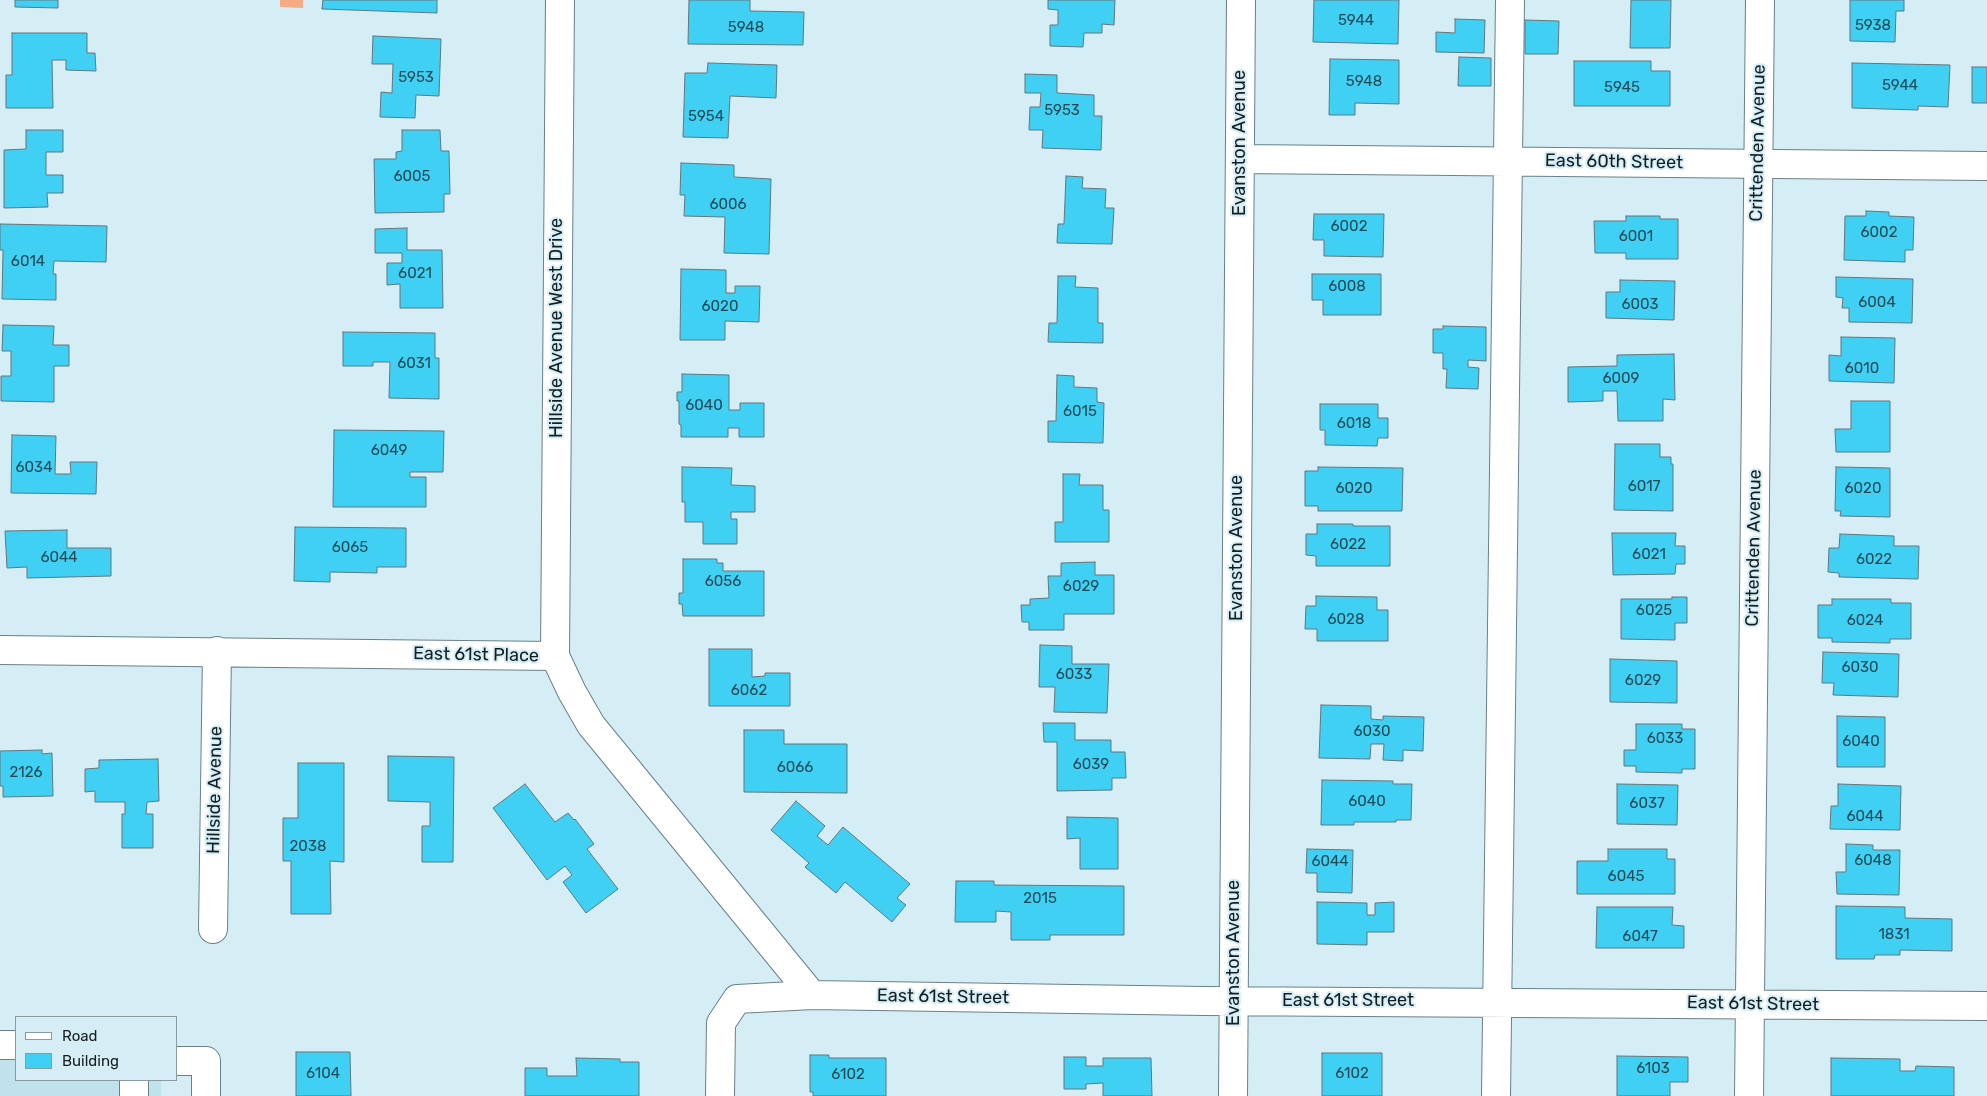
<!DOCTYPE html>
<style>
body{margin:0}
#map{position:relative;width:1987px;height:1096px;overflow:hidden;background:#d5eef6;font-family:Rubik,sans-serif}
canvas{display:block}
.legend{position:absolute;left:15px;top:1016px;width:162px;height:65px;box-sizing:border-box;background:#d5eef6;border:1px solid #889ba1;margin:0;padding:6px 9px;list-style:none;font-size:15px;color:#151e21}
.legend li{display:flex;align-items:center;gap:10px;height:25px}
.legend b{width:25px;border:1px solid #889ba1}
</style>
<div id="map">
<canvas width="1987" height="1096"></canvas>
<ul class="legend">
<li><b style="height:6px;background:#fff"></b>Road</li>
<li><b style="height:14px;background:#40d0f4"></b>Building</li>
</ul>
</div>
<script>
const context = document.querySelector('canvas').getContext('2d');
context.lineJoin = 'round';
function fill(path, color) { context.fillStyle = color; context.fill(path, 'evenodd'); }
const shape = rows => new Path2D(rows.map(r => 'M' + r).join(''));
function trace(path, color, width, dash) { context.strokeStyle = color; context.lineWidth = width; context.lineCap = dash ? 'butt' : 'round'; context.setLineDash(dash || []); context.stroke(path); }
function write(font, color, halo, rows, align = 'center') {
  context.font = font + ' Rubik,sans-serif'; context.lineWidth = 4; context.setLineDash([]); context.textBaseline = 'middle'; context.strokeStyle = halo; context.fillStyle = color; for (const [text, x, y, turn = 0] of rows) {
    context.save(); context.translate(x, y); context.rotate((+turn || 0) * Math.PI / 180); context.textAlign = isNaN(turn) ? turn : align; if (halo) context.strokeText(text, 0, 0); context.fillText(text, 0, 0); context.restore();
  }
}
fill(shape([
 [0,1036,16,1036,16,1080,161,1080,161,1096,0,1096]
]), '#c0e2ed');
fill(shape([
 [280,0,303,0,303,8,280,7]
]), '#f5ab83');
const building = shape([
 [15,0,58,0,58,8,15,7,15,0],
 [323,0,437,0,437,13,322,9,323,0],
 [689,0,750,0,750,11,804,12,803,45,688,44,689,0],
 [1048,0,1115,0,1114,25,1102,24,1102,33,1084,33,1083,47,1050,46,1050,25,1058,25,1058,10,1048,9,1048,0],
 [1314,0,1399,0,1398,44,1313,42,1314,0],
 [1631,0,1671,0,1670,48,1630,48,1631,0],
 [1850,0,1904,0,1904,11,1896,11,1895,42,1850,41,1850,0],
 [1455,19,1485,20,1484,53,1436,52,1436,32,1455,33,1455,19],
 [1525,20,1559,21,1558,54,1525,54,1525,20],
 [12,33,87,33,87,53,95,53,96,71,66,70,66,60,52,60,53,108,6,108,6,75,12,75,12,33],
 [373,36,441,39,439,96,416,95,415,118,380,117,381,92,392,93,393,64,372,64,373,36],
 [1459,57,1491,58,1491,86,1458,86,1459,57],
 [1330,59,1399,60,1399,104,1355,103,1355,115,1329,115,1330,59],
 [1574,61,1651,61,1651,71,1670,71,1670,106,1574,106,1574,61],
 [708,63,777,65,776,98,730,96,728,138,683,137,685,73,707,73,708,63],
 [1852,63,1950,65,1948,107,1918,106,1918,110,1852,108,1852,63],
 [1972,67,1987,67,1987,103,1972,103,1972,67],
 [1025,74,1057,75,1057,93,1094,95,1094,116,1102,116,1101,150,1042,148,1043,130,1029,130,1030,107,1040,107,1041,93,1025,93,1025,74],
 [26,130,63,130,63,152,46,152,46,175,63,175,63,193,47,193,48,207,4,208,4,150,26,149,26,130],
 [402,130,440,130,441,151,449,151,450,194,444,194,444,212,375,213,374,159,396,159,396,152,402,151,402,130],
 [681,163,734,165,734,177,771,179,769,254,724,253,725,217,684,216,685,195,680,195,681,163],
 [1066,176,1083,177,1082,188,1106,189,1105,208,1114,208,1112,244,1057,243,1058,224,1064,224,1066,176],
 [1866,211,1889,212,1889,216,1914,217,1913,250,1905,250,1905,262,1844,260,1845,216,1866,216,1866,211],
 [1314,214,1384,214,1383,257,1324,256,1324,240,1313,240,1314,214],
 [1626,216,1660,216,1660,219,1678,219,1678,259,1626,259,1626,253,1595,253,1594,221,1626,221,1626,216],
 [0,224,107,226,106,262,54,261,53,274,56,274,56,300,2,299,3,250,0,250,0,224],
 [407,228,407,250,442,250,443,308,400,308,400,284,387,285,387,263,402,263,402,253,375,253,375,229,407,228],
 [681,269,726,270,726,293,735,293,735,286,760,286,759,322,725,321,725,340,680,340,681,269],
 [1312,274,1381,274,1381,315,1323,315,1323,300,1312,300,1312,274],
 [1058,276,1076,276,1075,287,1098,288,1098,323,1103,323,1103,343,1048,342,1049,323,1057,323,1058,276],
 [1836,277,1913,279,1912,323,1849,322,1849,308,1842,308,1843,298,1836,297,1836,277],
 [1620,280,1675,281,1674,320,1606,318,1606,292,1620,292,1620,280],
 [3,325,54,326,53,345,69,345,69,366,54,366,54,402,1,401,1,376,11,376,11,351,2,351,3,325],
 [1443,326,1486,327,1486,361,1468,360,1468,367,1479,368,1478,389,1446,388,1447,369,1443,369,1443,353,1433,353,1433,329,1443,329,1443,326],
 [343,332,435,333,435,358,439,358,439,399,389,398,390,362,373,362,373,366,343,366,343,332],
 [1841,337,1895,338,1894,383,1829,381,1829,355,1841,356,1841,337],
 [1674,354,1675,400,1663,399,1663,421,1618,421,1617,391,1603,391,1603,401,1568,402,1568,367,1617,366,1617,355,1674,354],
 [682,374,729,375,729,410,740,410,740,403,764,403,764,437,739,437,739,428,728,428,728,437,681,437,681,425,679,424,679,401,677,401,677,392,682,392,682,374],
 [1057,375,1074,376,1074,387,1097,388,1097,402,1104,403,1103,443,1048,442,1048,421,1056,421,1057,375],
 [1851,401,1890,401,1890,452,1836,452,1835,429,1851,429,1851,401],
 [1320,404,1378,404,1378,418,1388,418,1388,438,1378,438,1377,446,1325,445,1325,430,1320,430,1320,404],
 [334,430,444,431,443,472,410,472,410,477,426,477,426,507,333,507,334,430],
 [12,435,56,436,55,474,71,474,70,462,97,462,96,494,11,493,12,435],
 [1615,444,1660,444,1660,457,1671,457,1671,464,1673,464,1673,511,1614,510,1615,444],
 [682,467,732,468,731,485,755,486,755,512,731,512,731,519,737,519,737,544,703,544,703,522,685,522,685,502,682,502,682,467],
 [1318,467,1403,468,1402,511,1318,511,1318,506,1305,506,1305,471,1318,471,1318,467],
 [1836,467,1890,468,1890,517,1840,516,1841,511,1835,511,1836,467],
 [1063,474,1080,474,1079,485,1103,485,1103,510,1109,510,1109,542,1055,542,1055,522,1063,522,1063,474],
 [1317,524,1353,524,1353,526,1390,526,1390,566,1316,566,1316,556,1306,555,1306,534,1317,534,1317,524],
 [295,527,406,528,406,567,377,567,377,573,330,572,330,582,294,581,295,527],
 [67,530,67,548,111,548,111,576,27,578,27,567,7,568,5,531,67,530],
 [1612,533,1676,533,1675,546,1685,546,1685,564,1676,564,1675,574,1613,575,1612,533],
 [1840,534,1894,536,1894,546,1919,546,1918,579,1839,577,1839,573,1828,572,1829,548,1839,548,1840,534],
 [683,559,717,559,717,563,723,563,723,571,764,571,764,616,683,616,682,604,679,604,679,593,683,593,683,559],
 [1095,562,1095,575,1114,575,1114,614,1064,614,1064,630,1029,630,1029,622,1022,622,1021,605,1030,605,1030,599,1049,598,1048,576,1061,576,1061,563,1095,562],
 [1316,596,1377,597,1377,610,1388,610,1388,641,1317,641,1317,629,1305,629,1306,606,1316,606,1316,596],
 [1672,597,1687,597,1687,623,1675,623,1675,640,1621,639,1621,599,1672,599,1672,597],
 [1832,599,1891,599,1891,603,1911,603,1911,639,1890,639,1890,643,1832,642,1832,638,1818,638,1818,605,1832,605,1832,599],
 [1040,645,1072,646,1072,664,1109,664,1107,713,1054,712,1055,687,1039,687,1040,645],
 [709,649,752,649,752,677,765,676,765,673,790,673,790,706,709,706,709,649],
 [1823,652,1899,654,1898,697,1833,695,1834,683,1822,683,1823,652],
 [1610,659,1677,661,1677,703,1610,702,1610,659],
 [1321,705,1371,706,1371,719,1383,720,1383,716,1424,717,1423,751,1403,750,1403,761,1383,760,1384,744,1371,744,1370,759,1319,758,1321,705],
 [1837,716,1885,717,1885,767,1837,767,1837,716],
 [1043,723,1075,723,1075,740,1111,740,1111,752,1125,752,1126,778,1112,778,1112,790,1057,791,1057,742,1044,742,1043,723],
 [1636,724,1682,724,1682,729,1695,729,1695,769,1682,769,1682,773,1636,772,1636,766,1624,766,1624,750,1636,750,1636,724],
 [744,730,784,730,784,744,847,744,847,793,744,792,744,730],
 [42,750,42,754,52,753,53,796,3,797,3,786,0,786,0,751,42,750],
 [388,756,454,757,453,862,422,862,422,826,430,826,430,802,388,801,388,756],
 [158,759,159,801,147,802,146,814,153,814,153,848,122,848,122,814,125,814,125,802,95,802,95,791,85,792,85,769,99,768,99,760,158,759],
 [298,763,344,763,344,862,330,861,331,914,291,914,291,861,283,861,283,818,298,818,298,763],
 [1322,780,1393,781,1393,784,1412,784,1411,820,1396,820,1396,822,1354,822,1354,825,1321,825,1322,780],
 [525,784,555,822,568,813,574,820,575,819,594,844,587,849,618,889,586,913,563,882,572,875,565,866,547,880,493,808,525,784],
 [1617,784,1678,785,1677,825,1617,824,1617,784],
 [1838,784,1901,786,1900,830,1830,829,1831,806,1838,806,1838,784],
 [796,801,825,826,817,836,828,845,843,827,910,884,897,898,906,905,892,922,845,882,836,893,805,867,809,863,771,830,796,801],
 [1067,817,1118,818,1118,869,1080,869,1080,838,1067,839,1067,817],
 [1846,844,1873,845,1873,850,1900,850,1899,895,1837,894,1836,872,1846,872,1846,844],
 [1307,849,1353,850,1352,893,1317,892,1317,873,1306,873,1307,849],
 [1608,849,1667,849,1667,859,1675,859,1675,894,1577,894,1577,861,1608,861,1608,849],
 [956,881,994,881,994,885,1124,886,1124,935,1050,935,1050,940,1011,940,1011,912,996,911,996,922,955,922,956,881],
 [1317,902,1367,903,1367,915,1375,915,1375,903,1394,902,1394,932,1367,932,1367,945,1317,944,1317,902],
 [1836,906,1905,907,1905,918,1952,919,1952,951,1900,950,1900,955,1875,955,1874,959,1836,959,1836,906],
 [1597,907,1673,907,1672,925,1684,926,1684,948,1596,948,1597,907],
 [296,1052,350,1052,351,1096,296,1096,296,1052],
 [1322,1053,1382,1053,1382,1096,1322,1096,1322,1053],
 [810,1055,829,1055,829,1058,886,1058,886,1096,813,1096,813,1092,810,1092,810,1055],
 [1617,1056,1688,1057,1688,1082,1670,1082,1670,1096,1617,1096,1617,1056],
 [1064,1057,1086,1057,1086,1066,1103,1066,1103,1058,1151,1058,1152,1096,1103,1096,1103,1083,1086,1084,1086,1089,1064,1089,1064,1057],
 [576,1058,620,1059,620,1062,639,1062,639,1096,525,1096,525,1068,547,1068,547,1076,577,1076,576,1058],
 [1831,1058,1900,1059,1900,1071,1915,1071,1916,1066,1954,1067,1954,1096,1831,1096,1831,1058]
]);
fill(building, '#40d0f4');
trace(building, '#60777e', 1);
const minor = shape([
 [1240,159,1987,166],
 [0,650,555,656,572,692,591,725,812,995],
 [555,656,560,0],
 [213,929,217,651],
 [0,1045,16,1045],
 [176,1061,206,1061,206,1096],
 [134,1080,134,1096],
 [720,1096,721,1023,737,999,812,995,1204,1001,1987,1006],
 [1233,1096,1241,0],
 [1496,1096,1510,0],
 [1749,1096,1760,0]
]);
trace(minor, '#698087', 30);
trace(minor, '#fff', 28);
write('15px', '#204a56', null, [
 ["5944",1356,21],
 ["5938",1873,26],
 ["5948",746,28],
 ["5953",416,78],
 ["5948",1364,82],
 ["5944",1900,86],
 ["5945",1622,88],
 ["5953",1062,111],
 ["5954",706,117],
 ["6005",412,177],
 ["6006",728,205],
 ["6002",1349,227],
 ["6002",1879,233],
 ["6001",1636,237],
 ["6014",28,262],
 ["6021",415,274],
 ["6008",1347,287],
 ["6004",1877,303],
 ["6003",1640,305],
 ["6020",720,307],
 ["6031",414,364],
 ["6010",1862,369],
 ["6009",1621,379],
 ["6040",704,406],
 ["6015",1080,412],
 ["6018",1354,424],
 ["6049",389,451],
 ["6034",34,468],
 ["6017",1644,487],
 ["6020",1354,489],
 ["6020",1863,489],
 ["6022",1348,545],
 ["6065",350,548],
 ["6021",1649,555],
 ["6044",59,558],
 ["6022",1874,560],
 ["6056",723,582],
 ["6029",1081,587],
 ["6025",1654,611],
 ["6028",1346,620],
 ["6024",1865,621],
 ["6030",1860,668],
 ["6033",1074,675],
 ["6029",1643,681],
 ["6062",749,691],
 ["6030",1372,732],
 ["6033",1665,739],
 ["6040",1861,742],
 ["6039",1091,765],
 ["6066",795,768],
 ["2126",26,773],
 ["6040",1367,802],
 ["6037",1647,804],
 ["6044",1865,817],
 ["2038",308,847],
 ["6048",1873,861],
 ["6044",1330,862],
 ["6045",1626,877],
 ["2015",1040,899],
 ["1831",1894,935],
 ["6047",1640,937],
 ["6103",1653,1069],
 ["6104",323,1074],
 ["6102",1352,1074],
 ["6102",848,1075]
]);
write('18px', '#151e21', '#d5eef6', [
 ["Evanston Avenue",1240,143,-90],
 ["Crittenden Avenue",1758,143,-89],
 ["East 60th Street",1614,162,1],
 ["Hillside Avenue West Drive",557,328,-90],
 ["Evanston Avenue",1237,548,-90],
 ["Crittenden Avenue",1754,548,-89],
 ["East 61st Place",476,655,1],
 ["Hillside Avenue",215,790,-89],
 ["Evanston Avenue",1234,953,-90],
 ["East 61st Street",943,997,1],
 ["East 61st Street",1348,1001],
 ["East 61st Street",1753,1004,1]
]);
</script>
